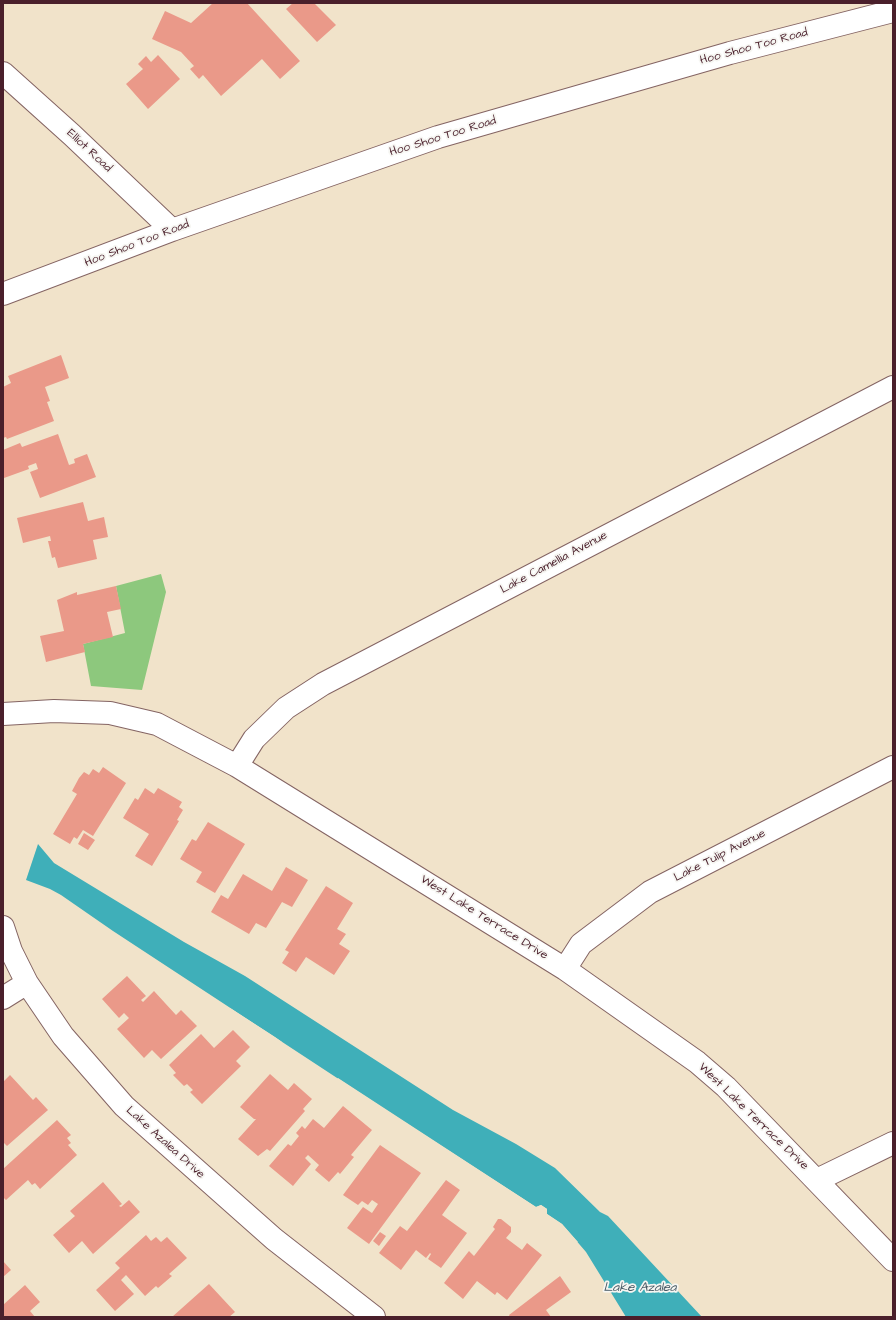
<!DOCTYPE html>
<style>
body{margin:0}
#map{position:relative;width:896px;height:1320px;overflow:hidden;background:#f1e3ca;font-family:"Architects Daughter",sans-serif}
canvas{display:block}
.frame{position:absolute;inset:0;border:4px solid #4a1f2b;pointer-events:none}
</style>
<div id="map">
<canvas width="896" height="1320"></canvas>
<div class="frame"></div>
</div>
<script>
const context = document.querySelector('canvas').getContext('2d');
context.lineJoin = 'round';
function fill(path, color) { context.fillStyle = color; context.fill(path, 'evenodd'); }
const shape = rows => new Path2D(rows.map(r => 'M' + r).join(''));
function trace(path, color, width, dash) { context.strokeStyle = color; context.lineWidth = width; context.lineCap = dash ? 'butt' : 'round'; context.setLineDash(dash || []); context.stroke(path); }
function write(font, color, halo, rows, align = 'center') {
  context.font = font + ' "Architects Daughter",sans-serif'; context.lineWidth = 3.5; context.setLineDash([]); context.textBaseline = 'middle'; context.strokeStyle = halo; context.fillStyle = color; for (const [text, x, y, turn = 0] of rows) {
    context.save(); context.translate(x, y); context.rotate((+turn || 0) * Math.PI / 180); context.textAlign = isNaN(turn) ? turn : align; if (halo) context.strokeText(text, 0, 0); context.fillText(text, 0, 0); context.restore();
  }
}
fill(shape([
 [161,574,166,592,142,690,91,686,83,644,125,633,116,586]
]), '#8dc87d');
fill(shape([
 [38,844,54,863,184,942,245,976,453,1110,516,1144,555,1168,600,1212,608,1216,702,1317,626,1317,586,1252,562,1224,547,1214,547,1209,541,1205,536,1207,395,1116,113,931,61,895,50,889,26,880]
]), '#3fafb9');
fill(shape([
 [230,1008,275,1037,282,1042,280,1043,229,1009],
 [338,1078,536,1207,541,1205,547,1209,547,1214,562,1224,578,1242,576,1243,561,1226,546,1215,545,1210,540,1207,535,1209,337,1079]
]), '#f1e3ca');
fill(shape([
 [213,3,247,3,300,61,280,79,262,59,221,96,203,75,199,79,190,69,194,66,181,52,152,39,165,11,191,23],
 [293,3,314,3,336,25,317,42,286,9],
 [158,55,180,79,148,109,126,84,143,69,138,64,146,56,151,62],
 [61,355,69,378,45,387,50,401,47,402,54,421,7,439,6,437,3,438,3,387,11,383,8,376],
 [58,434,69,465,75,463,74,459,87,454,96,477,40,498,30,472,38,469,36,463,28,466,29,469,4,478,3,450,20,443,22,447],
 [83,502,88,521,104,517,108,537,93,540,97,559,58,568,55,557,52,558,48,541,51,541,50,536,23,543,17,518],
 [116,586,121,609,107,612,113,637,83,644,85,652,46,662,40,636,64,631,57,600,77,592,77,595],
 [103,767,126,783,93,836,83,830,77,839,74,837,70,844,53,834,77,794,72,791,79,778,84,772,89,775,93,769,99,773],
 [145,788,154,794,158,788,182,802,179,807,183,810,177,820,179,821,152,866,135,856,149,834,123,818,135,798,138,800],
 [208,822,245,844,215,893,196,882,202,872,180,859,192,839,196,841],
 [84,833,95,840,88,850,78,844],
 [286,867,308,880,292,907,282,902,266,928,256,923,249,934,211,912,221,895,228,899,243,874,272,891],
 [326,886,353,903,337,929,346,934,339,944,350,951,334,975,306,957,296,972,282,963,289,952,285,950],
 [127,976,146,996,141,1000,143,1002,154,991,176,1015,181,1010,197,1026,161,1059,152,1050,144,1058,117,1029,129,1018,124,1013,119,1018,102,999],
 [233,1030,250,1047,236,1061,241,1066,202,1104,190,1092,193,1090,187,1084,184,1086,173,1075,176,1073,169,1065,201,1034,214,1048],
 [270,1074,288,1090,294,1083,312,1099,303,1109,305,1111,270,1151,267,1149,258,1156,238,1139,256,1119,254,1119,240,1107],
 [10,1075,33,1100,36,1097,48,1110,7,1146,3,1142,3,1082],
 [343,1106,372,1130,351,1155,354,1157,340,1174,338,1172,329,1182,315,1170,319,1165,308,1155,305,1158,311,1164,293,1186,269,1166,288,1144,291,1146,299,1136,296,1133,302,1126,305,1129,313,1119,324,1128],
 [57,1120,71,1135,67,1138,71,1143,68,1145,77,1155,40,1189,35,1183,32,1185,28,1180,6,1200,3,1197,3,1169],
 [380,1145,421,1173,369,1244,347,1228,363,1207,372,1213,378,1204,372,1200,368,1205,362,1201,358,1205,343,1195],
 [446,1180,460,1190,442,1215,467,1233,441,1268,428,1259,431,1254,430,1253,426,1258,416,1250,401,1270,379,1253,400,1226,407,1231],
 [103,1182,122,1204,119,1206,121,1207,129,1200,140,1212,93,1254,82,1241,69,1253,53,1235,75,1216,70,1211],
 [498,1219,501,1219,511,1227,511,1232,506,1238,522,1250,527,1243,542,1255,507,1300,497,1292,495,1295,477,1281,463,1299,444,1283,469,1251,474,1256,495,1229,493,1227],
 [380,1232,386,1236,379,1246,373,1241],
 [146,1235,151,1241,156,1237,161,1242,167,1237,187,1258,169,1274,172,1276,158,1288,156,1286,145,1296,126,1275,121,1280,134,1294,115,1311,96,1290,120,1268,115,1263],
 [3,1261,11,1270,3,1277],
 [560,1276,571,1292,546,1310,551,1317,510,1317,509,1315],
 [209,1284,235,1312,229,1317,172,1317],
 [25,1285,40,1302,30,1311,35,1317,3,1317,3,1305]
]), '#ea9989');
const minor = shape([
 [3,714,54,711,110,713,157,724,237,766,565,969,697,1062,726,1087,893,1260],
 [237,766,254,739,286,708,323,684,893,387],
 [3,927,11,951,27,983,63,1036,124,1106,274,1239,374,1317],
 [565,969,581,944,650,892,893,767],
 [3,998,27,983],
 [817,1180,893,1143]
]);
const tertiary = shape([
 [3,73,72,135,172,230],
 [3,294,172,230,438,137,730,53,893,11]
]);
trace(minor, '#846463', 24);
trace(tertiary, '#846463', 24);
trace(minor, '#fff', 22);
trace(tertiary, '#fff', 22);
write('12px', '#4a1f2b', '#f6f6f2', [
 ["Hoo Shoo Too Road",754,47,-15],
 ["Hoo Shoo Too Road",443,137,-17],
 ["Elliot Road",89,151,43],
 ["Hoo Shoo Too Road",137,244,-21],
 ["Lake Camellia Avenue",554,563,-28],
 ["Lake Tulip Avenue",720,856,-27],
 ["West Lake Terrace Drive",484,918,32],
 ["West Lake Terrace Drive",753,1117,44],
 ["Lake Azalea Drive",165,1143,42]
]);
write('italic 13px', '#465964', '#f6f6f2', [
 ["Lake Azalea",640,1288]
]);
</script>
